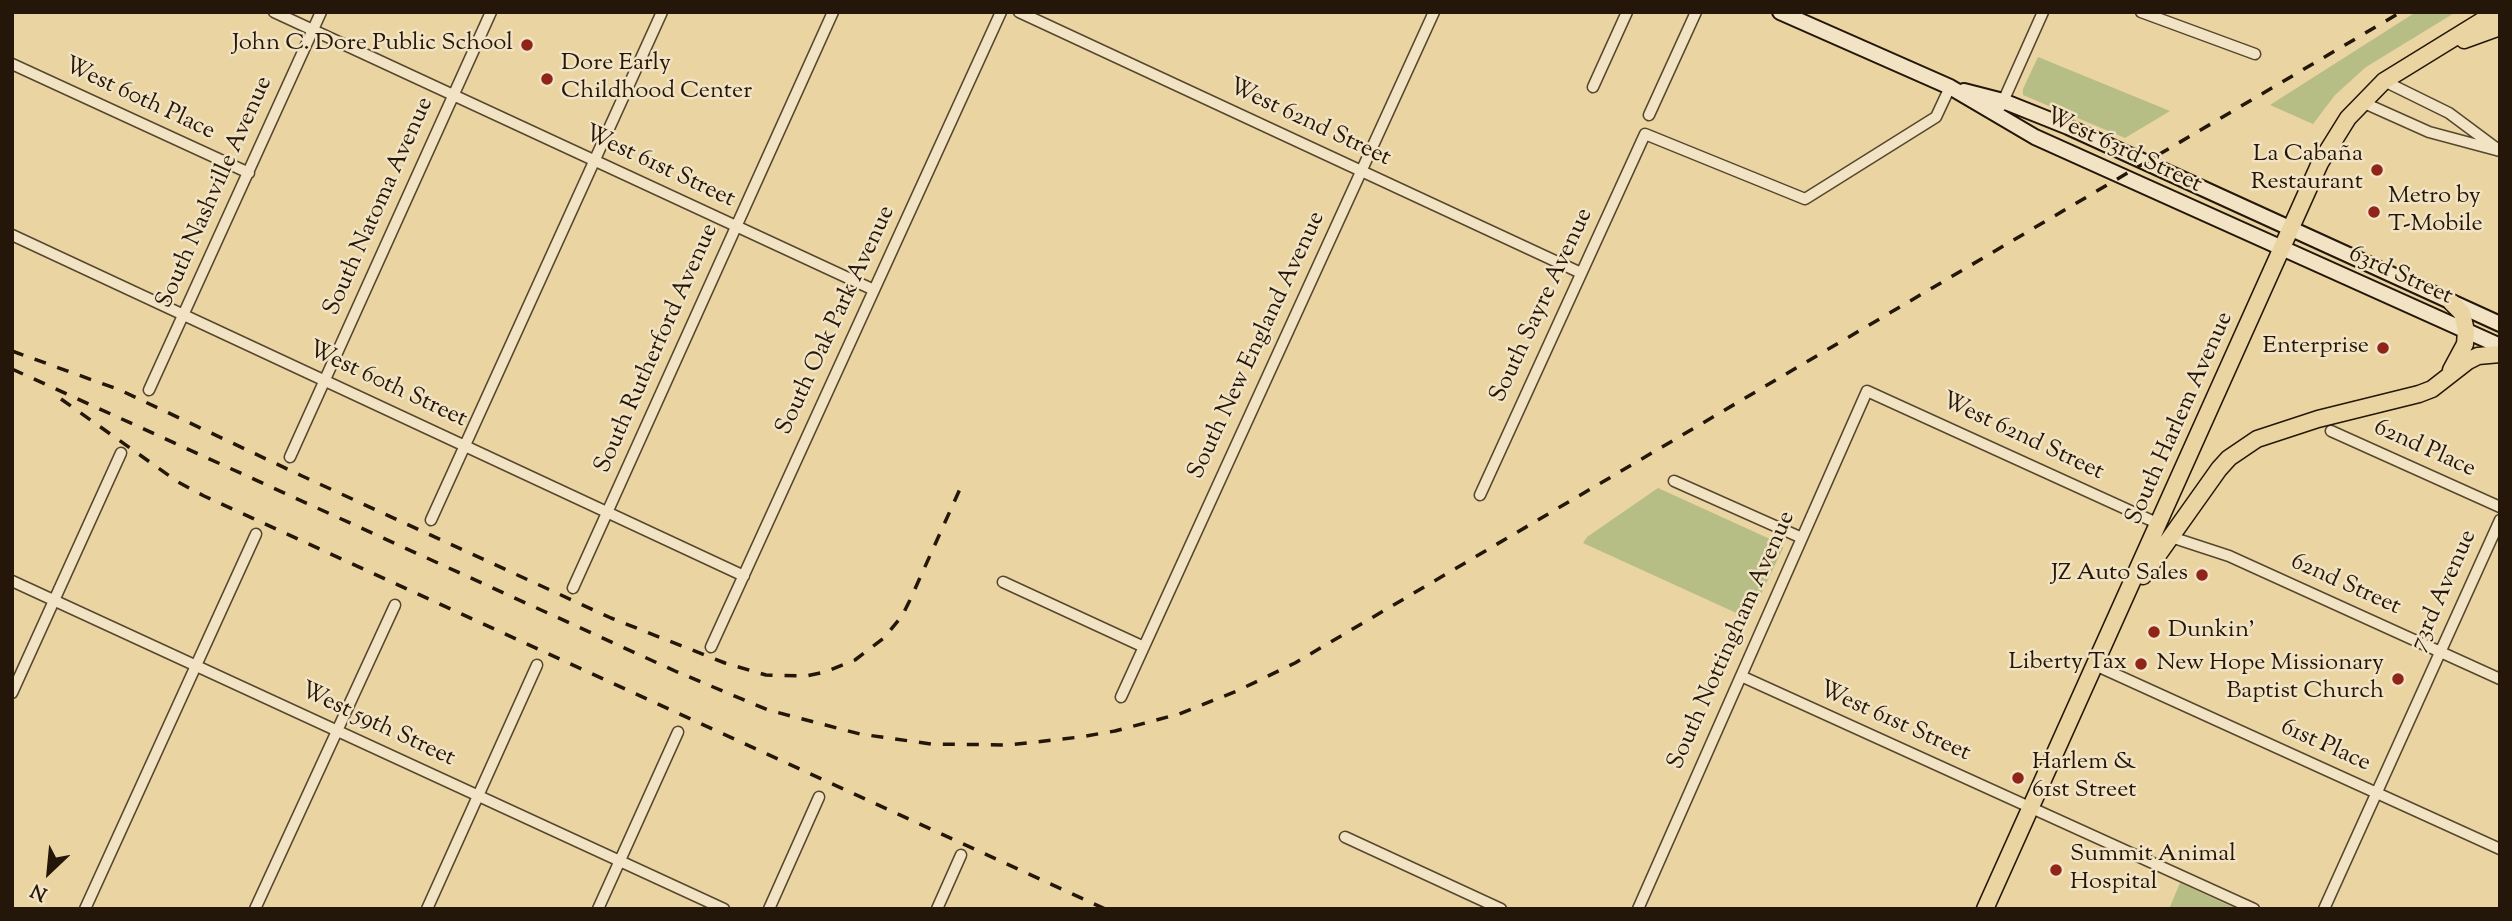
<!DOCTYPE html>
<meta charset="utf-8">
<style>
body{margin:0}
#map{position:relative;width:2512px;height:921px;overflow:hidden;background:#e9d4a2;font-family:"Sorts Mill Goudy",serif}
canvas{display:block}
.frame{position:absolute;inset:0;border:14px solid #241608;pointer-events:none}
.north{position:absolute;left:14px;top:837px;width:70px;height:70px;-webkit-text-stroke:5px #f1e3c3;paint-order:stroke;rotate:206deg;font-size:19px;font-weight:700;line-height:28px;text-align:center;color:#241608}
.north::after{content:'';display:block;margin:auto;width:24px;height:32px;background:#241608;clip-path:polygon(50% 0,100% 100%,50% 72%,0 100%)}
</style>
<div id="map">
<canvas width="2512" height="921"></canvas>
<div class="frame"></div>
<div class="north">N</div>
</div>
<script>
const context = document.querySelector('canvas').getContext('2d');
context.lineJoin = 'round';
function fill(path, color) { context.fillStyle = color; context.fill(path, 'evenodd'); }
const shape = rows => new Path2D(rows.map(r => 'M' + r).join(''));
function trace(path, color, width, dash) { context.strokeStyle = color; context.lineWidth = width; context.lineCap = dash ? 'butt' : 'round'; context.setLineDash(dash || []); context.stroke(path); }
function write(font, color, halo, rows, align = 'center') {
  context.font = font + ' "Sorts Mill Goudy",serif'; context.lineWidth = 5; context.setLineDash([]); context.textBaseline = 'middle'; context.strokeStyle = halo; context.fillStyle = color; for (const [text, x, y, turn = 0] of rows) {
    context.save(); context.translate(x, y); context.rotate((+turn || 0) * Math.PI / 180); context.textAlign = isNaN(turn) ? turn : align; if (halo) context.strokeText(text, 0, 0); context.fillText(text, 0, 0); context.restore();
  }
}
fill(shape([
 [2416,12,2456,12,2366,67,2335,95,2313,124,2270,105],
 [2038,57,2170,111,2125,138,2023,95,2023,89],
 [1658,488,1781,544,1783,548,1751,615,1743,616,1583,543,1587,537],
 [2180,883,2237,909,2169,909]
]), '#b6bd85');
const minor = shape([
 [274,12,874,290],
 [1019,12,1581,273],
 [2141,12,2255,54],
 [12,64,249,173],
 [2384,81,2449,113,2496,148],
 [1593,87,1627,12],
 [2362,102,2429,132,2500,151],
 [2001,106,2043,12],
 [1649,115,1696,12],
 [12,235,744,576],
 [149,390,321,12],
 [2331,431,2500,507],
 [290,457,491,12],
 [1674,481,1802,538],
 [1480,495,1645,134,1805,199,1936,117,1950,87],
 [431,520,662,12],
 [2171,537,2229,556,2500,679],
 [12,581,724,909],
 [1003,582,1144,647],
 [573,588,833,12],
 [711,647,1001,12],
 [2095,665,2500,849],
 [1741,676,2254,909],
 [12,693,121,453],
 [1121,697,1434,12],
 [1345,837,1501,909],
 [85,909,256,534],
 [255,909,395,605],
 [427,909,537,665],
 [598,909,678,732],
 [769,909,819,797],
 [937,909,961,855],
 [1638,909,1867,391,2159,524],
 [2324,909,2500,520]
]);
const secondary = shape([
 [1780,12,1950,87,2035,137,2500,346],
 [1964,91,2003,101,2068,127,2500,324]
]);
const primary = shape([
 [2464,40,2500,27],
 [2451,302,2462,313,2466,331,2465,344,2451,370],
 [2143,576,2219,469,2229,458,2257,439,2318,419,2419,394,2432,389,2468,361,2478,356,2500,354],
 [1985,909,2320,163,2348,118,2384,81,2496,12]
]);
trace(minor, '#55462e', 13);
trace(secondary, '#241608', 18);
trace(primary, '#241608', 19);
trace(minor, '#f1e3c3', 10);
trace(secondary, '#f1e3c3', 14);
trace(primary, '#e9d4a2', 16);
trace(shape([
 [12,351,120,390,300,475,611,618,725,663,766,675,806,676,825,672,855,660,884,638,902,616,910,600,964,480],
 [12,369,675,671,768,710,860,734,931,744,1009,745,1080,737,1115,731,1179,714,1237,691,1295,663,2401,12],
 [61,399,178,482,204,496,1105,909]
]), '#241608', 3.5, [12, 12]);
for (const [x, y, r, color] of [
 [527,45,7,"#8f2418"],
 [547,79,7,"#8f2418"],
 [2377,170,7,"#8f2418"],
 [2374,212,7,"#8f2418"],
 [2383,348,7,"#8f2418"],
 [2202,575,7,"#8f2418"],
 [2154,632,7,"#8f2418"],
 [2141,664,7,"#8f2418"],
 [2398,679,7,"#8f2418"],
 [2018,778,7,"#8f2418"],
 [2056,870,7,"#8f2418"]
]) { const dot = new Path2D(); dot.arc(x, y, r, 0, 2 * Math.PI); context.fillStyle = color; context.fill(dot); trace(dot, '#f1e3c3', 2.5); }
write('24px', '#241608', '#f1e3c3', [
 ["John C. Dore Public School",513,45],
 ["Dore Early",561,65,"left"],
 ["Childhood Center",561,93,"left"],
 ["La Cabaña",2363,156],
 ["Restaurant",2363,184],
 ["Metro by",2388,198,"left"],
 ["T-Mobile",2388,226,"left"],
 ["Enterprise",2369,348],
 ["JZ Auto Sales",2188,575],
 ["Dunkin'",2168,632,"left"],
 ["Liberty Tax",2127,664],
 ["New Hope Missionary",2384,665],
 ["Baptist Church",2384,693],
 ["Harlem &",2032,764,"left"],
 ["61st Street",2032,792,"left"],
 ["Summit Animal",2070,856,"left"],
 ["Hospital",2070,884,"left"]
], 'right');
write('24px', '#241608', '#f1e3c3', [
 ["West 60th Place",139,100,25],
 ["West 62nd Street",1309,124,25],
 ["West 63rd Street",2123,152,25],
 ["West 61st Street",659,168,25],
 ["South Nashville Avenue",216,193,-66],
 ["South Natoma Avenue",380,207,-66],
 ["63rd Street",2400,277,24],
 ["South Sayre Avenue",1543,306,-65],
 ["South Oak Park Avenue",837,321,-65],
 ["South New England Avenue",1258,346,-65],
 ["South Rutherford Avenue",658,349,-66],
 ["West 60th Street",387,386,25],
 ["South Harlem Avenue",2181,419,-66],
 ["West 62nd Street",2022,438,25],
 ["62nd Place",2424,450,24],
 ["62nd Street",2345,586,24],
 ["73rd Avenue",2445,591,-66],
 ["South Nottingham Avenue",1733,641,-66],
 ["West 61st Street",1894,723,24],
 ["West 59th Street",377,726,25],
 ["61st Place",2325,747,24]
]);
</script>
